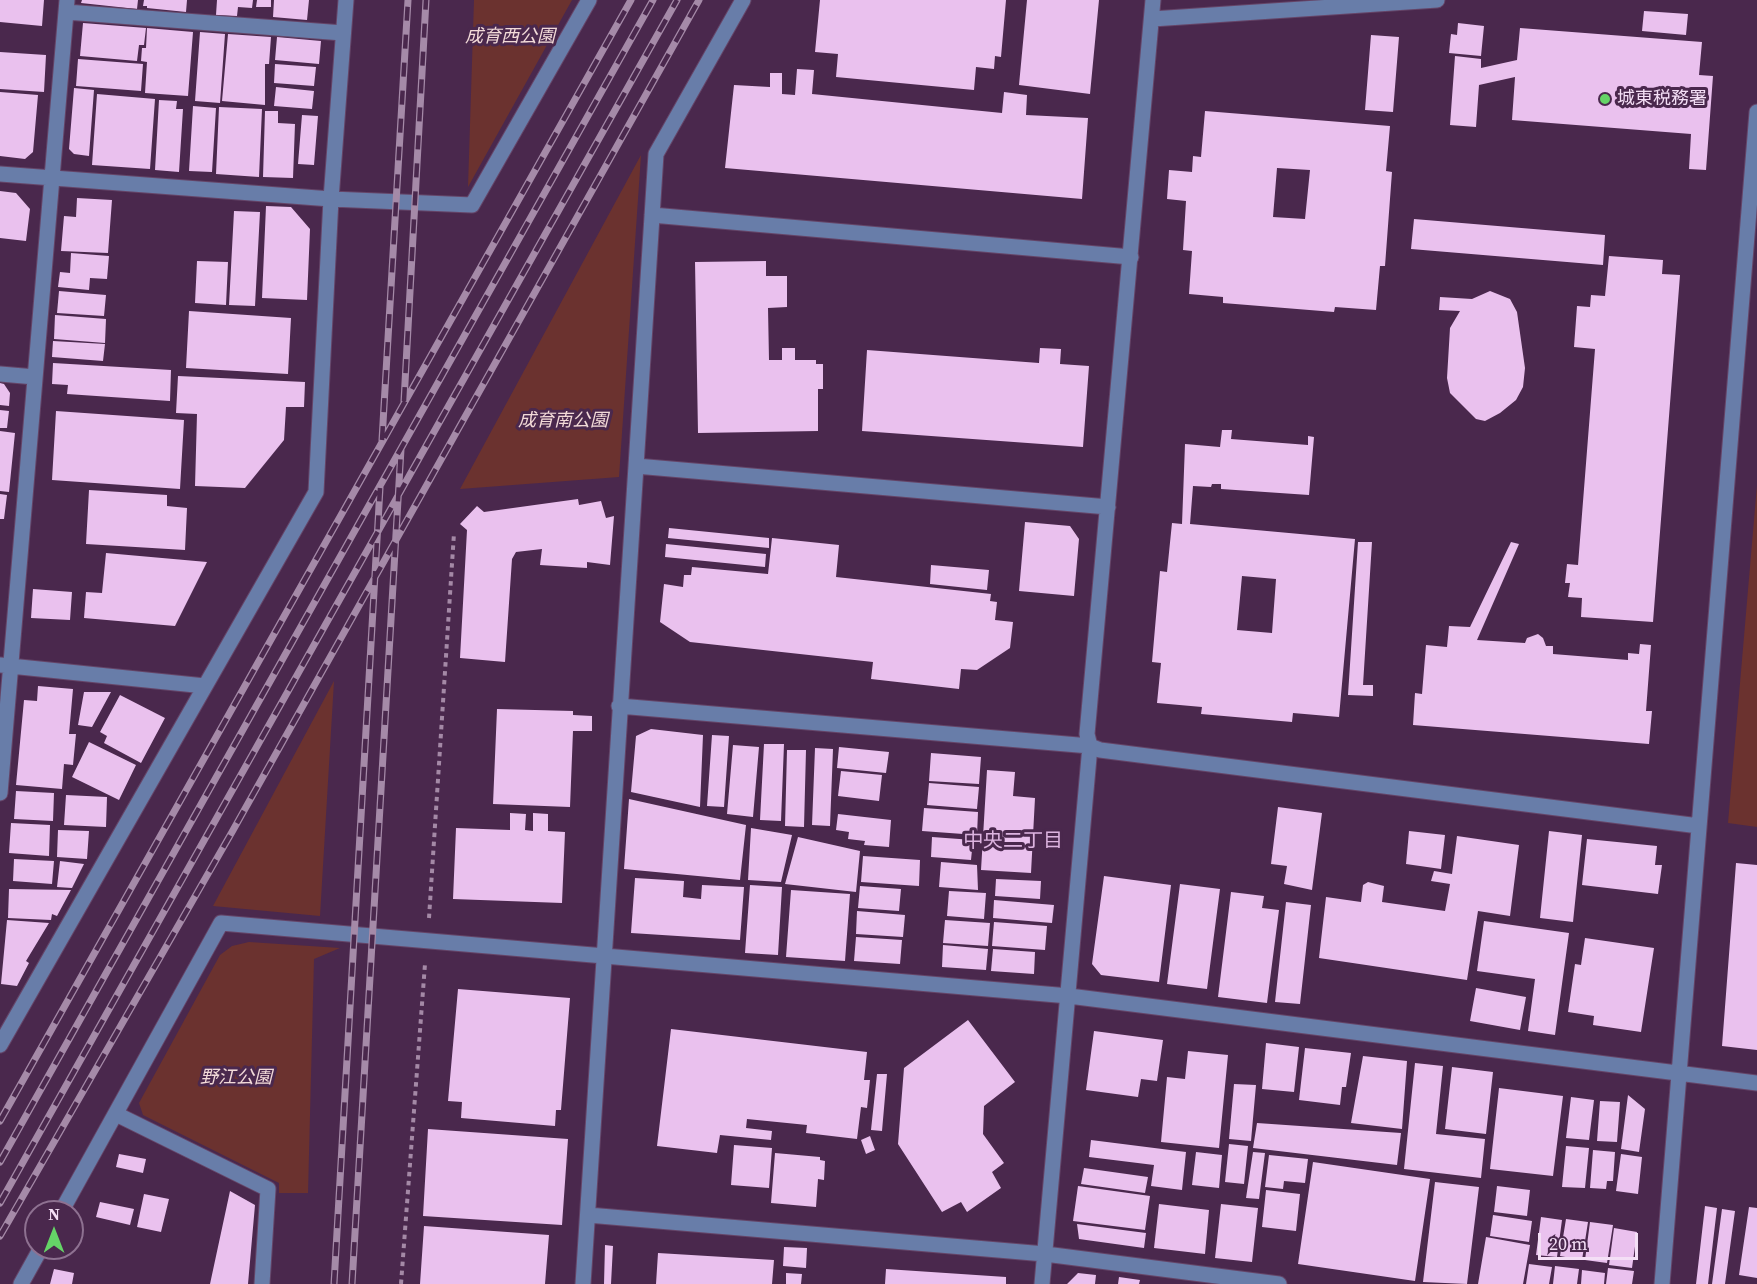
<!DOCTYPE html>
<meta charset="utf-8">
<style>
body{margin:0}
#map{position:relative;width:1757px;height:1284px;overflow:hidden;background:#4a284d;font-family:"Source Serif 4",serif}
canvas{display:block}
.north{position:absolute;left:24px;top:1200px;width:60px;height:60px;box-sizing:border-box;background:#4a284d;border:2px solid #8e7191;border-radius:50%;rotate:0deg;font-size:16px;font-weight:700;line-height:24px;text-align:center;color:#f4dff6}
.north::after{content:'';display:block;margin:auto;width:21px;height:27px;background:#65d467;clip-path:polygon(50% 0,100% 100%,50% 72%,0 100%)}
.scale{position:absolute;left:1538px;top:1233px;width:100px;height:27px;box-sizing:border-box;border:3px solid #f4dff6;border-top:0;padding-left:8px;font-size:18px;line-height:21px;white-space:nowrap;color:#f4dff6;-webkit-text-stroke:4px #4a284d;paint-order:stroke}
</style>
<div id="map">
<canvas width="1757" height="1284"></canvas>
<div class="north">N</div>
<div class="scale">20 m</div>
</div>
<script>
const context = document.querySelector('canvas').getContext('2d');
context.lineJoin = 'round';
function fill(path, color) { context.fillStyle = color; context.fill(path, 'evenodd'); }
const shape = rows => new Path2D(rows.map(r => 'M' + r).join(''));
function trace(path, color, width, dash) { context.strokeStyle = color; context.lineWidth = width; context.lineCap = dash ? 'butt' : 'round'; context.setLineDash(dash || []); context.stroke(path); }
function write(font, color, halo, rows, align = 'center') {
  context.font = font + ' "Source Serif 4","Noto Sans JP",serif'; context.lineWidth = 6; context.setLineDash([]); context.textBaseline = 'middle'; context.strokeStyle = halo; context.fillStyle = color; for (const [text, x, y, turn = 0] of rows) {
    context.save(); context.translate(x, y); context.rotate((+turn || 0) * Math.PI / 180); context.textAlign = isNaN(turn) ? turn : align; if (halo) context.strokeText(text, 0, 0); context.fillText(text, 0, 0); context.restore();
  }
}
fill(shape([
 [474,0,572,0,468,187],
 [641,155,619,477,460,489],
 [1757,485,1757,827,1728,823],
 [334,681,320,916,213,906],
 [249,942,340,948,314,959,308,1193,279,1193,279,1183,143,1115,139,1103,220,955,232,946]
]), '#6b322f');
fill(shape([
 [0,0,44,0,42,26,0,22],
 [82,0,138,0,137,9,81,3],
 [144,0,187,0,186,12,147,8,147,6,143,6],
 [217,0,253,0,252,8,238,7,237,16,216,15],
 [257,0,271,0,271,7,256,7],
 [274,0,309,0,307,20,273,17],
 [820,0,1006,0,1001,57,995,56,994,69,976,67,974,90,836,77,838,54,815,52],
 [1027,0,1099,0,1090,94,1019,85],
 [1644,11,1688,14,1686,35,1642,31],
 [83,23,146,28,144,45,139,45,137,61,80,56],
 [1458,23,1484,26,1481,56,1449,53,1451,34,1457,35],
 [147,28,193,32,188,96,145,93,147,62,141,61,142,48,146,48],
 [1520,28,1702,42,1699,75,1713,76,1706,170,1689,169,1691,134,1512,120,1515,77,1479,85,1476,127,1450,125,1455,56,1481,59,1481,68,1517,60],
 [200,32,225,34,220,103,195,101],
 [228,34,271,37,269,64,265,64,265,105,222,101],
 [1371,35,1399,37,1393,112,1365,110],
 [277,37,321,41,319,64,275,60],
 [0,52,46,55,44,92,0,89],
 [78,59,143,64,141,91,76,86],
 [275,64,316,67,314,86,274,83],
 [797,69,814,70,812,94,1002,113,1004,92,1027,95,1026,115,1088,118,1082,199,725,168,734,85,770,87,770,73,782,73,782,94,795,95],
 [276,87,314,91,312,109,274,106],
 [74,88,94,90,89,156,74,154,69,149],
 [0,92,38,95,33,152,25,159,0,156],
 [97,94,155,99,150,169,92,165],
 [159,100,177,101,176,109,183,109,179,172,155,170],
 [193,106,216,108,212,172,189,171],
 [219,107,262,109,259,177,216,174],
 [265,111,278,111,278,123,295,124,293,178,263,177],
 [1205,111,1390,126,1386,171,1392,172,1385,266,1380,266,1376,310,1335,307,1334,312,1223,303,1223,297,1189,294,1192,251,1183,250,1186,201,1167,199,1169,170,1192,172,1193,156,1201,157],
 [1277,168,1310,170,1305,219,1273,217],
 [302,115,318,116,314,165,298,164],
 [0,191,16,193,30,209,26,241,0,238],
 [77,198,112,200,108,253,61,251,64,216,76,217],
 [266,206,291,207,310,229,307,300,262,298],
 [234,211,260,212,255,306,229,305],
 [1414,219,1605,235,1603,265,1411,249],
 [71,253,109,256,107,279,90,278,89,290,58,287,60,272,70,273],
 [1609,256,1663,260,1662,274,1680,275,1653,622,1581,617,1582,598,1568,597,1570,583,1565,583,1567,564,1578,565,1595,349,1574,347,1577,306,1590,307,1591,295,1605,296],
 [197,261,228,262,226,305,195,303],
 [766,261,766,276,787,276,787,307,768,308,769,360,782,360,782,348,795,348,795,360,816,360,816,364,823,364,823,389,818,389,818,431,698,433,695,262],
 [59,291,106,295,104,316,57,313],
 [1490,291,1510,299,1517,312,1525,368,1523,387,1516,400,1500,413,1485,421,1476,419,1450,393,1447,378,1450,328,1460,311,1439,310,1440,297,1472,299],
 [189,311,291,318,288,374,186,368],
 [55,315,106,319,105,343,54,339],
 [53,341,105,344,103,361,52,357],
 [1040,348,1061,349,1060,364,1089,366,1083,447,862,431,867,350,1039,363],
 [53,363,171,370,170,401,67,394,68,385,52,384],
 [178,376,305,382,304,407,286,407,284,440,245,488,195,486,197,414,176,413],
 [0,383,4,384,10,393,9,406,0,405],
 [0,410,9,411,7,428,0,428],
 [56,411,184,420,180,489,52,480],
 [1222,430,1232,430,1231,439,1308,445,1308,436,1314,437,1309,495,1221,489,1221,484,1212,484,1211,487,1193,486,1190,524,1355,539,1339,717,1293,713,1292,722,1201,714,1202,707,1157,703,1161,663,1152,662,1160,571,1167,572,1172,523,1182,524,1185,444,1220,447],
 [1242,576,1276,579,1272,633,1237,630],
 [0,431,15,433,9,492,0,491],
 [89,490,167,495,167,506,187,508,185,550,86,544],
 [0,494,7,495,4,519,0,519],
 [578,499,579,505,601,501,606,518,614,516,610,565,587,562,587,568,540,565,542,549,516,552,512,559,505,662,460,658,467,530,460,524,477,506,484,512],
 [1025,522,1070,526,1079,539,1074,596,1019,591],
 [669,528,769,538,769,548,668,538],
 [772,538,839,545,836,577,991,594,990,601,997,602,995,620,1013,622,1010,648,977,670,961,669,959,689,871,679,873,662,690,642,660,622,664,584,683,587,684,575,691,575,692,567,768,574],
 [1358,542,1372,542,1363,685,1373,685,1373,696,1348,695],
 [1511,542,1519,544,1477,640,1525,643,1527,638,1538,634,1543,638,1546,646,1553,646,1553,654,1628,660,1628,653,1639,654,1640,644,1651,645,1646,711,1652,711,1649,744,1413,725,1415,693,1422,694,1426,645,1447,647,1449,626,1470,627],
 [666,544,766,554,765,567,665,557],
 [106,553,207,562,175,626,84,618,86,592,102,593],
 [931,565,989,570,987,590,930,584],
 [33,589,72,592,70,620,31,618],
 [38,686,73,689,69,734,76,734,73,765,64,764,62,789,16,785,24,700,37,701],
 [84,692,111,692,92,727,78,725],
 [120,695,165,718,141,763,104,743,107,736,100,732],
 [497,709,573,711,573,715,592,716,592,731,573,731,570,807,493,804],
 [651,729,703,735,700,807,631,792,636,736],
 [712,735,729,736,724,807,707,806],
 [89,742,136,765,119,800,72,777],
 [764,744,784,744,781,821,760,820],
 [733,745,759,747,753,817,727,814],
 [839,747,889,752,886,773,837,768],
 [815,748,833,749,830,826,812,825],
 [787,750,806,750,804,827,785,826],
 [931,753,981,757,979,784,929,781],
 [987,770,1015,772,1013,796,1035,798,1031,873,981,870],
 [841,771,882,775,879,801,838,796],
 [929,783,979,787,977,809,927,805],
 [16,791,54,793,53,821,14,819],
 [66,795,107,797,106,827,64,825],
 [629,799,746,825,740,880,624,869],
 [1278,807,1322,813,1312,890,1284,884,1287,866,1271,864],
 [924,808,978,812,977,835,922,831],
 [510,813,526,814,525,830,533,831,533,813,548,814,548,831,565,832,562,903,453,899,456,828,510,830],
 [838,814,891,820,889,847,864,845,865,841,848,839,849,832,836,830],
 [11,823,50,825,49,856,9,853],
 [751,828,792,835,781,882,748,880],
 [58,830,89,831,87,859,57,857],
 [1409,831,1445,835,1441,869,1406,864],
 [1549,831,1582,835,1573,922,1540,918],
 [1457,836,1519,845,1510,916,1478,911,1467,980,1319,958,1326,897,1361,902,1363,885,1368,882,1384,886,1382,902,1445,911,1450,884,1431,881,1434,871,1452,874],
 [798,837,860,851,856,892,785,884],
 [932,837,973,840,971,860,931,857],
 [1587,839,1657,846,1655,865,1662,865,1658,894,1582,885],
 [863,856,920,860,919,886,861,882],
 [14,859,54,861,52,884,13,881],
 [60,861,84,864,72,888,57,887],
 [941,862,977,865,978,890,939,887],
 [1736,863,1757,865,1757,1050,1722,1046],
 [1104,876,1171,885,1159,982,1101,975,1092,964],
 [635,878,684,881,683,897,701,899,702,885,744,887,740,940,631,933],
 [996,879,1041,881,1040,899,995,896],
 [1180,884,1220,889,1207,989,1167,984],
 [750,885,782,887,778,955,745,953],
 [860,886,901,889,899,911,858,908],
 [9,889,71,890,57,916,52,914,51,920,8,918],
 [791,890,850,894,845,961,786,957],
 [949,891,986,893,984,919,947,916],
 [1231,892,1264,896,1262,908,1279,910,1267,1003,1218,997],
 [994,900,1054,905,1052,923,993,918],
 [1286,902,1311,905,1300,1004,1275,1002],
 [857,911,905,915,903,937,856,934],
 [7,920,49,923,26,961,29,963,17,986,1,984],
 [945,920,990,923,988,946,943,943],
 [1484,921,1569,933,1555,1035,1528,1031,1535,979,1477,971],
 [994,922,1047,926,1045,950,992,946],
 [856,937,902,940,900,964,854,961],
 [1585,938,1654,948,1641,1032,1593,1025,1594,1016,1568,1012,1575,964,1581,965],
 [943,945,988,949,986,970,942,967],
 [993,949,1035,952,1034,974,991,971],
 [1476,988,1526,997,1520,1030,1470,1021],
 [458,989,570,998,561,1110,556,1110,555,1126,461,1118,462,1102,448,1101],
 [968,1020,1015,1082,984,1106,983,1134,1004,1163,992,1172,1001,1188,967,1212,961,1202,942,1212,898,1144,904,1068],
 [671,1029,867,1052,864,1080,870,1080,867,1108,861,1107,857,1139,806,1133,807,1125,747,1119,746,1128,772,1131,771,1140,720,1135,717,1153,657,1146],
 [1094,1031,1163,1040,1157,1081,1141,1079,1138,1097,1086,1090],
 [1266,1043,1299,1047,1294,1092,1262,1089],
 [1305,1048,1351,1053,1346,1087,1342,1087,1340,1105,1299,1100],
 [1188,1051,1228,1055,1219,1148,1161,1142,1167,1077,1185,1079],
 [1363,1056,1407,1061,1402,1129,1351,1123],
 [1415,1063,1443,1066,1436,1134,1485,1139,1481,1178,1404,1169],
 [1452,1067,1493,1072,1486,1134,1445,1129],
 [877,1074,887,1074,882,1131,871,1130],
 [1234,1084,1256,1085,1251,1141,1229,1139],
 [1499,1088,1563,1096,1553,1176,1490,1169],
 [1628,1095,1645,1109,1639,1152,1621,1149],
 [1571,1097,1594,1100,1589,1140,1566,1138],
 [1600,1101,1620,1102,1617,1142,1597,1141],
 [1257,1123,1401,1133,1397,1165,1253,1148],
 [428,1129,568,1139,562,1225,423,1216],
 [870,1136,875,1150,866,1154,861,1140],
 [1091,1140,1186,1152,1182,1190,1151,1186,1154,1165,1089,1157],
 [1229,1144,1248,1146,1244,1184,1225,1182],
 [734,1145,772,1148,769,1188,731,1185],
 [1566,1146,1589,1148,1585,1188,1562,1187],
 [1593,1150,1615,1152,1613,1181,1607,1181,1606,1189,1590,1188],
 [1196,1152,1222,1155,1219,1188,1192,1185],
 [1253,1152,1265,1153,1259,1199,1246,1198],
 [775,1153,820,1157,820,1160,825,1161,824,1180,818,1179,816,1207,771,1203],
 [119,1154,146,1159,143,1173,116,1167],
 [1621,1154,1642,1157,1638,1194,1616,1191],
 [1269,1155,1308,1159,1305,1183,1284,1181,1283,1189,1265,1187],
 [1313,1162,1430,1179,1415,1281,1298,1264],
 [1084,1168,1148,1177,1145,1193,1081,1184],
 [1435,1182,1479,1187,1467,1284,1423,1282],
 [1078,1186,1150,1196,1145,1230,1073,1221],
 [1497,1186,1530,1190,1527,1216,1494,1212],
 [1266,1190,1300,1194,1296,1231,1262,1227],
 [230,1191,255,1205,248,1284,210,1284],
 [144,1194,169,1199,161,1232,137,1227],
 [100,1202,134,1209,130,1225,96,1217],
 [1159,1204,1209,1210,1205,1254,1154,1248],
 [1221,1204,1258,1208,1252,1262,1215,1258],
 [1705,1206,1717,1208,1708,1284,1696,1284],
 [1749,1207,1757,1208,1757,1278,1739,1275],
 [1722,1209,1735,1211,1725,1284,1712,1284],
 [1493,1215,1532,1221,1529,1242,1490,1236],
 [1541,1217,1562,1220,1557,1257,1536,1255],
 [1566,1219,1588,1222,1582,1260,1560,1256],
 [1590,1222,1613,1225,1607,1263,1585,1260],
 [1077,1224,1146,1233,1144,1248,1079,1239],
 [424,1226,549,1235,545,1284,420,1284],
 [1614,1228,1637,1232,1632,1268,1609,1265],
 [1486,1237,1530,1245,1523,1284,1478,1284],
 [605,1245,613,1246,611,1284,604,1284],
 [784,1247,807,1248,806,1268,783,1266],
 [658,1253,774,1260,772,1284,656,1284],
 [1529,1264,1552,1267,1549,1284,1526,1284],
 [1555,1266,1579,1269,1577,1284,1553,1284],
 [1608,1268,1634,1271,1632,1284,1606,1284],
 [54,1269,74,1273,72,1284,50,1284],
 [886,1269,1006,1277,1006,1284,885,1284],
 [1582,1270,1605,1273,1604,1284,1581,1284],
 [786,1273,802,1274,801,1284,786,1284],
 [1078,1273,1096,1275,1095,1284,1067,1284],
 [1119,1277,1140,1280,1139,1284,1118,1284]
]), '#eac1ee');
const minor = shape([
 [66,12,343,33],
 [1152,19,1437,0],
 [0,174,331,199,472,205,589,0],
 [652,215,1131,257],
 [0,374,35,377],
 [636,466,656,154,743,0],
 [0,665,205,686],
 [619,706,1090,746,1100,750,1699,826],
 [0,793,67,0],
 [0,1045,316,492,331,199,346,0],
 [116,1114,268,1189,262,1284],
 [61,1212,221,923,1069,996,1757,1083],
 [588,1215,1045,1254,1279,1284],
 [21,1284,41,1248],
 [583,1284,636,466,1108,507],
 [1042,1284,1090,746,1087,734,1153,0],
 [1662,1284,1757,112]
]);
trace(minor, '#654568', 17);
trace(shape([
 [429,918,454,533],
 [401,1284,425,964]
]), '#a489a6', 4, [4.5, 4.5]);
trace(minor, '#687da9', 15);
const rail = shape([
 [404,401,426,0],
 [382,440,408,0],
 [0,1121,631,0],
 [0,1162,653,0],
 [0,1203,677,0],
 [0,1236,232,832,699,0],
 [334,1284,380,488],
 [352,1284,401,449]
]);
trace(rail, '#a58aa8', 7);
trace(rail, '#4a284d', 4.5, [14]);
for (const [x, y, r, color] of [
 [1605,99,6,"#65d467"]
]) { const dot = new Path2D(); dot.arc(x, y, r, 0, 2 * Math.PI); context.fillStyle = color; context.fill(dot); trace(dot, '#4a284d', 2); }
write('italic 18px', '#f2dad8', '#4a284d', [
 ["成育西公園",510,37],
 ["成育南公園",563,421],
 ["野江公園",236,1078]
]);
write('18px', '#f4dff6', '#4a284d', [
 ["城東税務署",1617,99]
], 'left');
write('20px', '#ddb4e0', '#4a284d', [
 ["中央二丁目",1013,842]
]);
</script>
